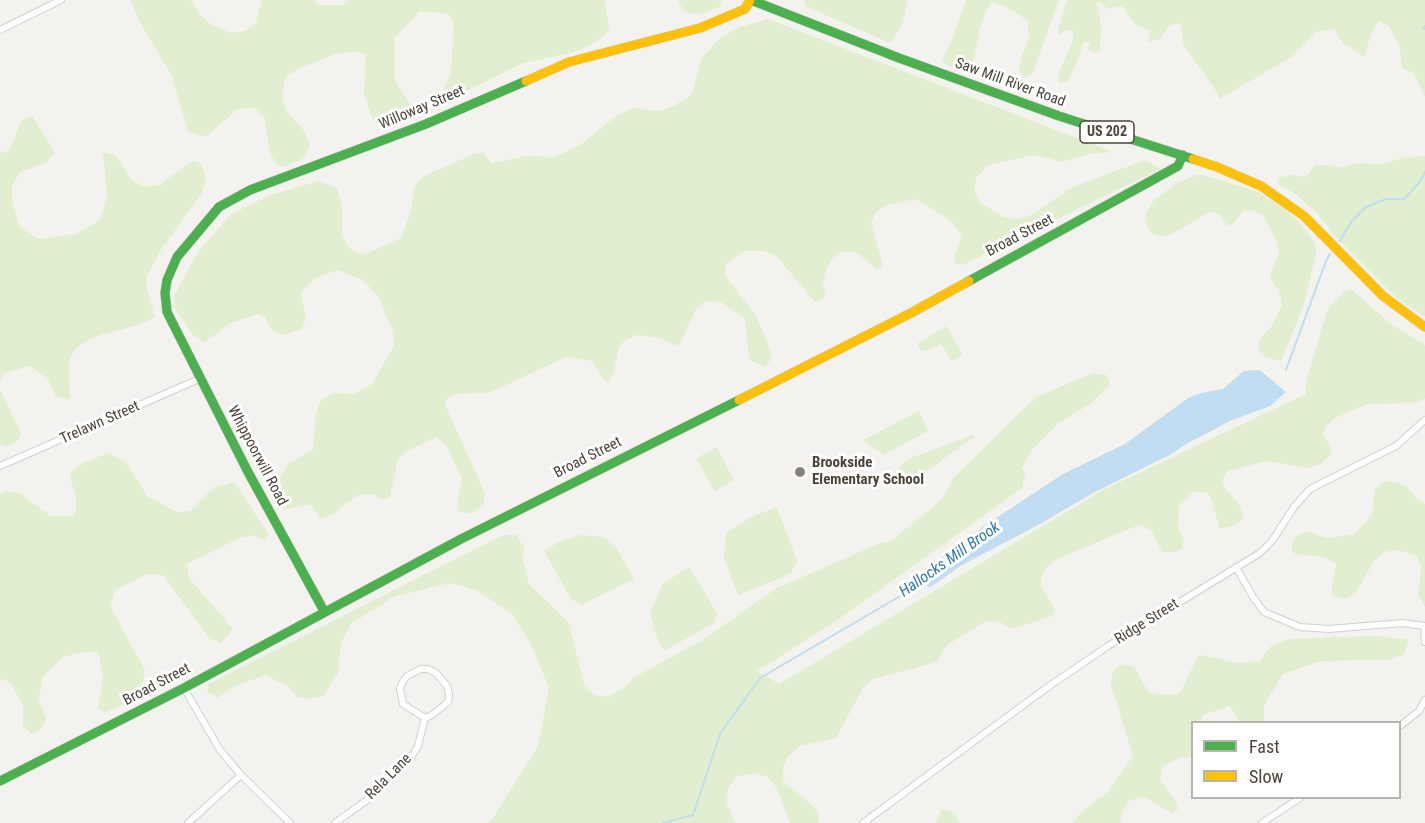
<!DOCTYPE html>
<style>
body{margin:0}
#map{position:relative;width:1425px;height:823px;overflow:hidden;background:#f4f2ee;font-family:"Roboto Condensed",sans-serif}
canvas{display:block}
.legend{position:absolute;left:1191px;top:721px;width:210px;height:78px;box-sizing:border-box;background:#fff;border:2px solid #b7b4b0;margin:0;padding:8px 10px;list-style:none;font-size:18px;color:#4b4439}
.legend li{display:flex;align-items:center;gap:12px;height:30px}
.legend b{width:30px;border:2px solid #b7b4b0}
</style>
<div id="map">
<canvas width="1425" height="823"></canvas>
<ul class="legend">
<li><b style="height:8px;background:#4caf50"></b>Fast</li>
<li><b style="height:8px;background:#ffc107"></b>Slow</li>
</ul>
</div>
<script>
const context = document.querySelector('canvas').getContext('2d');
context.lineJoin = 'round';
function fill(path, color) { context.fillStyle = color; context.fill(path, 'evenodd'); }
const shape = rows => new Path2D(rows.map(r => 'M' + r).join(''));
function trace(path, color, width, dash) { context.strokeStyle = color; context.lineWidth = width; context.lineCap = dash ? 'butt' : 'round'; context.setLineDash(dash || []); context.stroke(path); }
function write(font, color, halo, rows, align = 'center') {
  context.font = font + ' "Roboto Condensed",sans-serif'; context.lineWidth = 6; context.setLineDash([]); context.textBaseline = 'middle'; context.strokeStyle = halo; context.fillStyle = color; for (const [text, x, y, turn = 0] of rows) {
    context.save(); context.translate(x, y); context.rotate((+turn || 0) * Math.PI / 180); context.textAlign = isNaN(turn) ? turn : align; if (halo) context.strokeText(text, 0, 0); context.fillText(text, 0, 0); context.restore();
  }
}
fill(shape([
 [131,0,191,0,201,16,212,25,231,33,245,31,255,25,262,0,314,0,318,5,344,5,349,0,604,0,609,27,607,33,591,45,571,53,523,63,453,98,446,97,443,90,451,73,454,24,447,13,419,12,395,38,395,81,410,104,408,111,398,120,385,125,373,120,364,94,366,55,360,52,338,53,296,70,285,78,282,98,287,112,305,132,310,145,304,158,286,166,278,166,271,155,264,117,255,108,238,109,208,135,201,136,188,131,171,74,137,17],
 [678,0,722,0,721,6,702,14,689,13,683,10],
 [805,0,908,0,902,26,890,43,805,6],
 [966,0,1059,0,1032,75,1025,78,1019,72,1021,57,1029,39,1028,21,1009,8,992,2,986,11,980,28,973,63,967,71,948,65,942,60,954,35],
 [1067,0,1425,0,1425,97,1414,74,1402,68,1399,45,1389,26,1378,21,1370,37,1365,57,1343,43,1334,29,1316,32,1293,56,1220,99,1214,88,1183,44,1181,23,1170,25,1160,39,1148,42,1151,31,1135,24,1122,6,1108,9,1101,3,1096,2,1101,26,1100,50,1094,53,1088,49,1090,42,1084,41,1078,59,1068,82,1059,83,1059,72,1072,43,1074,31,1067,30,1060,35,1058,30],
 [768,19,1113,152,1089,154,1062,162,1035,155,988,165,976,178,974,190,981,203,1003,217,1018,219,1031,215,1074,186,1146,160,1160,169,963,265,956,264,954,257,962,236,950,220,915,199,887,205,876,212,871,223,883,266,877,270,857,253,844,251,833,258,826,270,823,282,825,295,821,300,815,302,777,257,764,251,744,251,726,264,725,276,755,314,766,338,772,357,766,367,749,360,745,318,721,302,706,301,696,309,680,344,673,345,661,338,636,335,624,341,619,347,614,372,608,383,603,379,593,361,566,357,489,393,458,394,446,399,445,405,485,493,483,505,473,513,459,512,457,505,462,478,446,445,436,437,406,452,397,461,390,497,384,500,372,494,358,495,332,515,321,519,310,504,283,510,277,483,287,465,313,449,316,413,321,400,333,393,354,394,372,384,394,346,393,332,378,296,363,280,338,270,318,277,303,289,301,294,306,319,301,330,282,335,271,329,265,317,258,314,231,323,205,342,194,336,175,308,174,296,198,252,230,215,270,195,319,181,337,188,342,205,342,236,349,248,363,255,401,238,411,210,414,187,422,177,476,153,483,153,492,163,526,156,554,157,580,145,619,114,633,108,659,111,672,107,692,94,701,59,720,38,737,28],
 [32,116,55,152,46,163,20,172,12,186,12,202,19,226,38,239,76,234,100,220,107,196,103,152,116,156,132,180,145,187,160,185,190,162,196,161,202,165,206,179,202,193,160,251,147,276,147,290,155,317,142,324,94,337,76,348,69,361,70,400,56,396,47,378,30,366,4,373,0,383,0,153,10,150,21,121],
 [1425,156,1425,317,1399,300,1336,237,1317,213,1294,193,1278,184,1278,178,1291,175,1306,177,1315,165,1330,165,1342,168,1356,163,1381,164,1402,158],
 [1196,175,1203,175,1256,191,1287,210,1304,228,1316,244,1316,254,1303,307,1281,361,1266,357,1261,353,1258,347,1259,341,1273,324,1282,306,1279,289,1274,285,1270,276,1279,251,1277,241,1262,214,1251,210,1243,211,1234,223,1228,226,1219,214,1209,212,1172,234,1162,237,1153,234,1148,228,1145,215,1154,200,1177,183],
 [1351,289,1391,324,1425,345,1425,399,1412,403,1367,404,1335,418,1325,427,1323,434,1331,447,1331,454,1321,464,1307,468,1266,461,1227,471,1222,483,1239,505,1244,518,1233,526,1220,529,1211,498,1207,493,1194,491,1179,506,1178,527,1184,541,1182,548,1176,552,1162,552,1151,530,1139,525,1059,558,1048,566,1041,578,1041,586,1055,610,1052,616,1012,629,1000,622,986,621,946,646,937,662,873,679,863,688,836,738,800,746,789,755,783,767,783,781,815,808,819,815,819,823,790,823,776,787,768,777,755,773,735,777,728,789,727,803,735,823,487,823,493,818,538,746,549,688,531,644,511,613,476,590,450,583,393,597,351,624,341,643,338,673,323,696,310,699,297,697,289,687,265,675,233,687,217,698,207,691,208,684,503,535,516,535,524,547,523,562,529,584,569,623,584,685,594,695,608,697,625,687,633,678,699,642,777,588,878,544,891,541,942,499,954,477,1036,397,1093,373,1107,375,1110,382,1107,388,1090,404,1058,424,1032,450,1022,468,1025,475,1022,488,835,622,757,671,779,684,1103,490,1306,394,1306,381,1328,308,1345,291],
 [946,326,963,355,952,361,941,344,927,351,922,351,918,345,918,343],
 [0,390,21,433,19,440,6,447,0,444],
 [919,411,928,431,887,453,883,455,863,440],
 [973,435,974,437,910,483,902,484,895,474,904,463,911,458],
 [714,448,717,448,734,480,714,491,697,460,697,458],
 [108,453,126,462,147,496,177,512,190,511,214,487,234,482,269,535,264,541,255,535,242,537,187,564,189,578,233,629,221,643,210,639,163,575,148,574,115,590,111,604,113,612,145,670,141,691,125,704,105,712,98,709,103,677,100,657,96,652,76,653,62,658,43,677,39,699,46,720,38,732,31,734,23,725,23,705,10,682,0,679,0,494,3,491,18,492,51,516,72,516,76,511,76,497,70,478,71,472,83,463],
 [1385,481,1405,485,1419,501,1425,504,1425,607,1418,595,1421,568,1417,556,1398,550,1384,552,1374,561,1356,592,1345,599,1333,596,1332,590,1336,564,1324,557,1295,554,1291,549,1295,537,1306,531,1327,538,1354,534,1372,515,1375,489],
 [777,507,797,561,790,574,738,595,724,558,726,533,749,518],
 [581,535,604,537,617,549,634,579,581,605,571,599,544,551,559,542],
 [689,567,717,613,714,623,664,651,656,636,650,613,663,584],
 [1376,636,1409,640,1404,654,1389,660,1321,661,1283,674,1264,705,1264,722,1240,722,1229,706,1203,715,1201,722,1192,722,1192,758,1181,757,1163,766,1160,780,1176,802,1178,809,1173,814,1145,797,1130,800,1122,811,1120,823,1072,823,1083,810,1107,793,1133,756,1111,685,1112,673,1121,664,1134,667,1149,693,1175,695,1180,693,1197,658,1202,655,1238,663,1260,661,1271,646,1290,639],
 [941,809,955,813,959,823,936,823]
]), '#e1eecf');
fill(shape([
 [1255,370,1261,371,1286,392,1270,406,1230,421,1186,444,1171,454,1093,493,1040,524,962,565,932,586,929,587,926,585,924,579,928,569,949,552,987,524,1063,474,1125,444,1188,398,1201,393,1223,389,1244,371]
]), '#c0ddf1');
trace(shape([
 [1425,26,1423,28,1425,29],
 [1340,241,1351,222,1366,207,1386,199,1404,199,1420,182,1425,172],
 [1286,370,1326,261,1330,254],
 [663,823,693,815,720,734,760,678,926,581]
]), '#c0ddf1', 2);
const street = shape([
 [0,30,61,0],
 [0,466,199,379],
 [1236,567,1253,597,1264,612,1300,627,1329,629,1403,623,1425,626],
 [1424,626,1425,642],
 [421,669,428,669,436,673,447,686,449,694,448,702,432,715,425,718,403,704,400,689,402,683,407,676,421,669],
 [184,688,220,750,241,775,290,823],
 [1400,726,1419,711,1425,700],
 [188,823,241,775],
 [335,823,377,793,410,759,418,746,425,718],
 [863,823,1045,689,1108,646,1260,553,1272,541,1294,507,1310,489,1396,446,1425,420],
 [1262,823,1300,798]
]);
const fast = shape([
 [751,0,899,58,1059,116,1193,159],
 [969,281,1178,166,1183,155],
 [324,611,248,472,167,312,165,293,167,280,177,257,219,207,250,190,426,124,526,81],
 [0,781,184,688,461,539,739,400]
]);
const slow = shape([
 [526,81,569,62,700,28,745,9,750,0],
 [1193,159,1217,167,1261,186,1304,216,1383,296,1425,327],
 [739,400,911,313,969,281]
]);
trace(street, '#d2d0cb', 8);
trace(fast, '#d3cfc5', 10);
trace(slow, '#d3cfc5', 10);
trace(street, '#fdfdfc', 6);
trace(fast, '#4caf50', 9);
trace(slow, '#ffc107', 9);
for (const [x, y, r, color] of [
 [800,472,6,"#868178"]
]) { const dot = new Path2D(); dot.arc(x, y, r, 0, 2 * Math.PI); context.fillStyle = color; context.fill(dot); trace(dot, '#fff', 2); }
for (const [x, y, w] of [
 [1107,132,54]
]) { const box = new Path2D(); box.roundRect(x - w / 2, y - 11, w, 22, 4.5); context.fillStyle = '#fff'; context.fill(box); trace(box, '#4b4439', 1.5); }
write('bold 14px', '#4b4439', null, [
 ["US 202",1107,132]
]);
write('15px', '#4b4439', '#fff', [
 ["Saw Mill River Road",1010,83,20],
 ["Willoway Street",422,108,-23],
 ["Broad Street",1020,236,-28],
 ["Trelawn Street",100,423,-24],
 ["Whippoorwill Road",257,456,62],
 ["Broad Street",588,458,-27],
 ["Ridge Street",1147,622,-32],
 ["Broad Street",157,685,-28],
 ["Rela Lane",389,777,-45]
]);
write('bold 15px', '#4b4439', '#fff', [
 ["Brookside",812,463],
 ["Elementary School",812,480]
], 'left');
write('italic 16px', '#2e7ab2', '#fff', [
 ["Hallocks Mill Brook",950,560,-35]
]);
</script>
